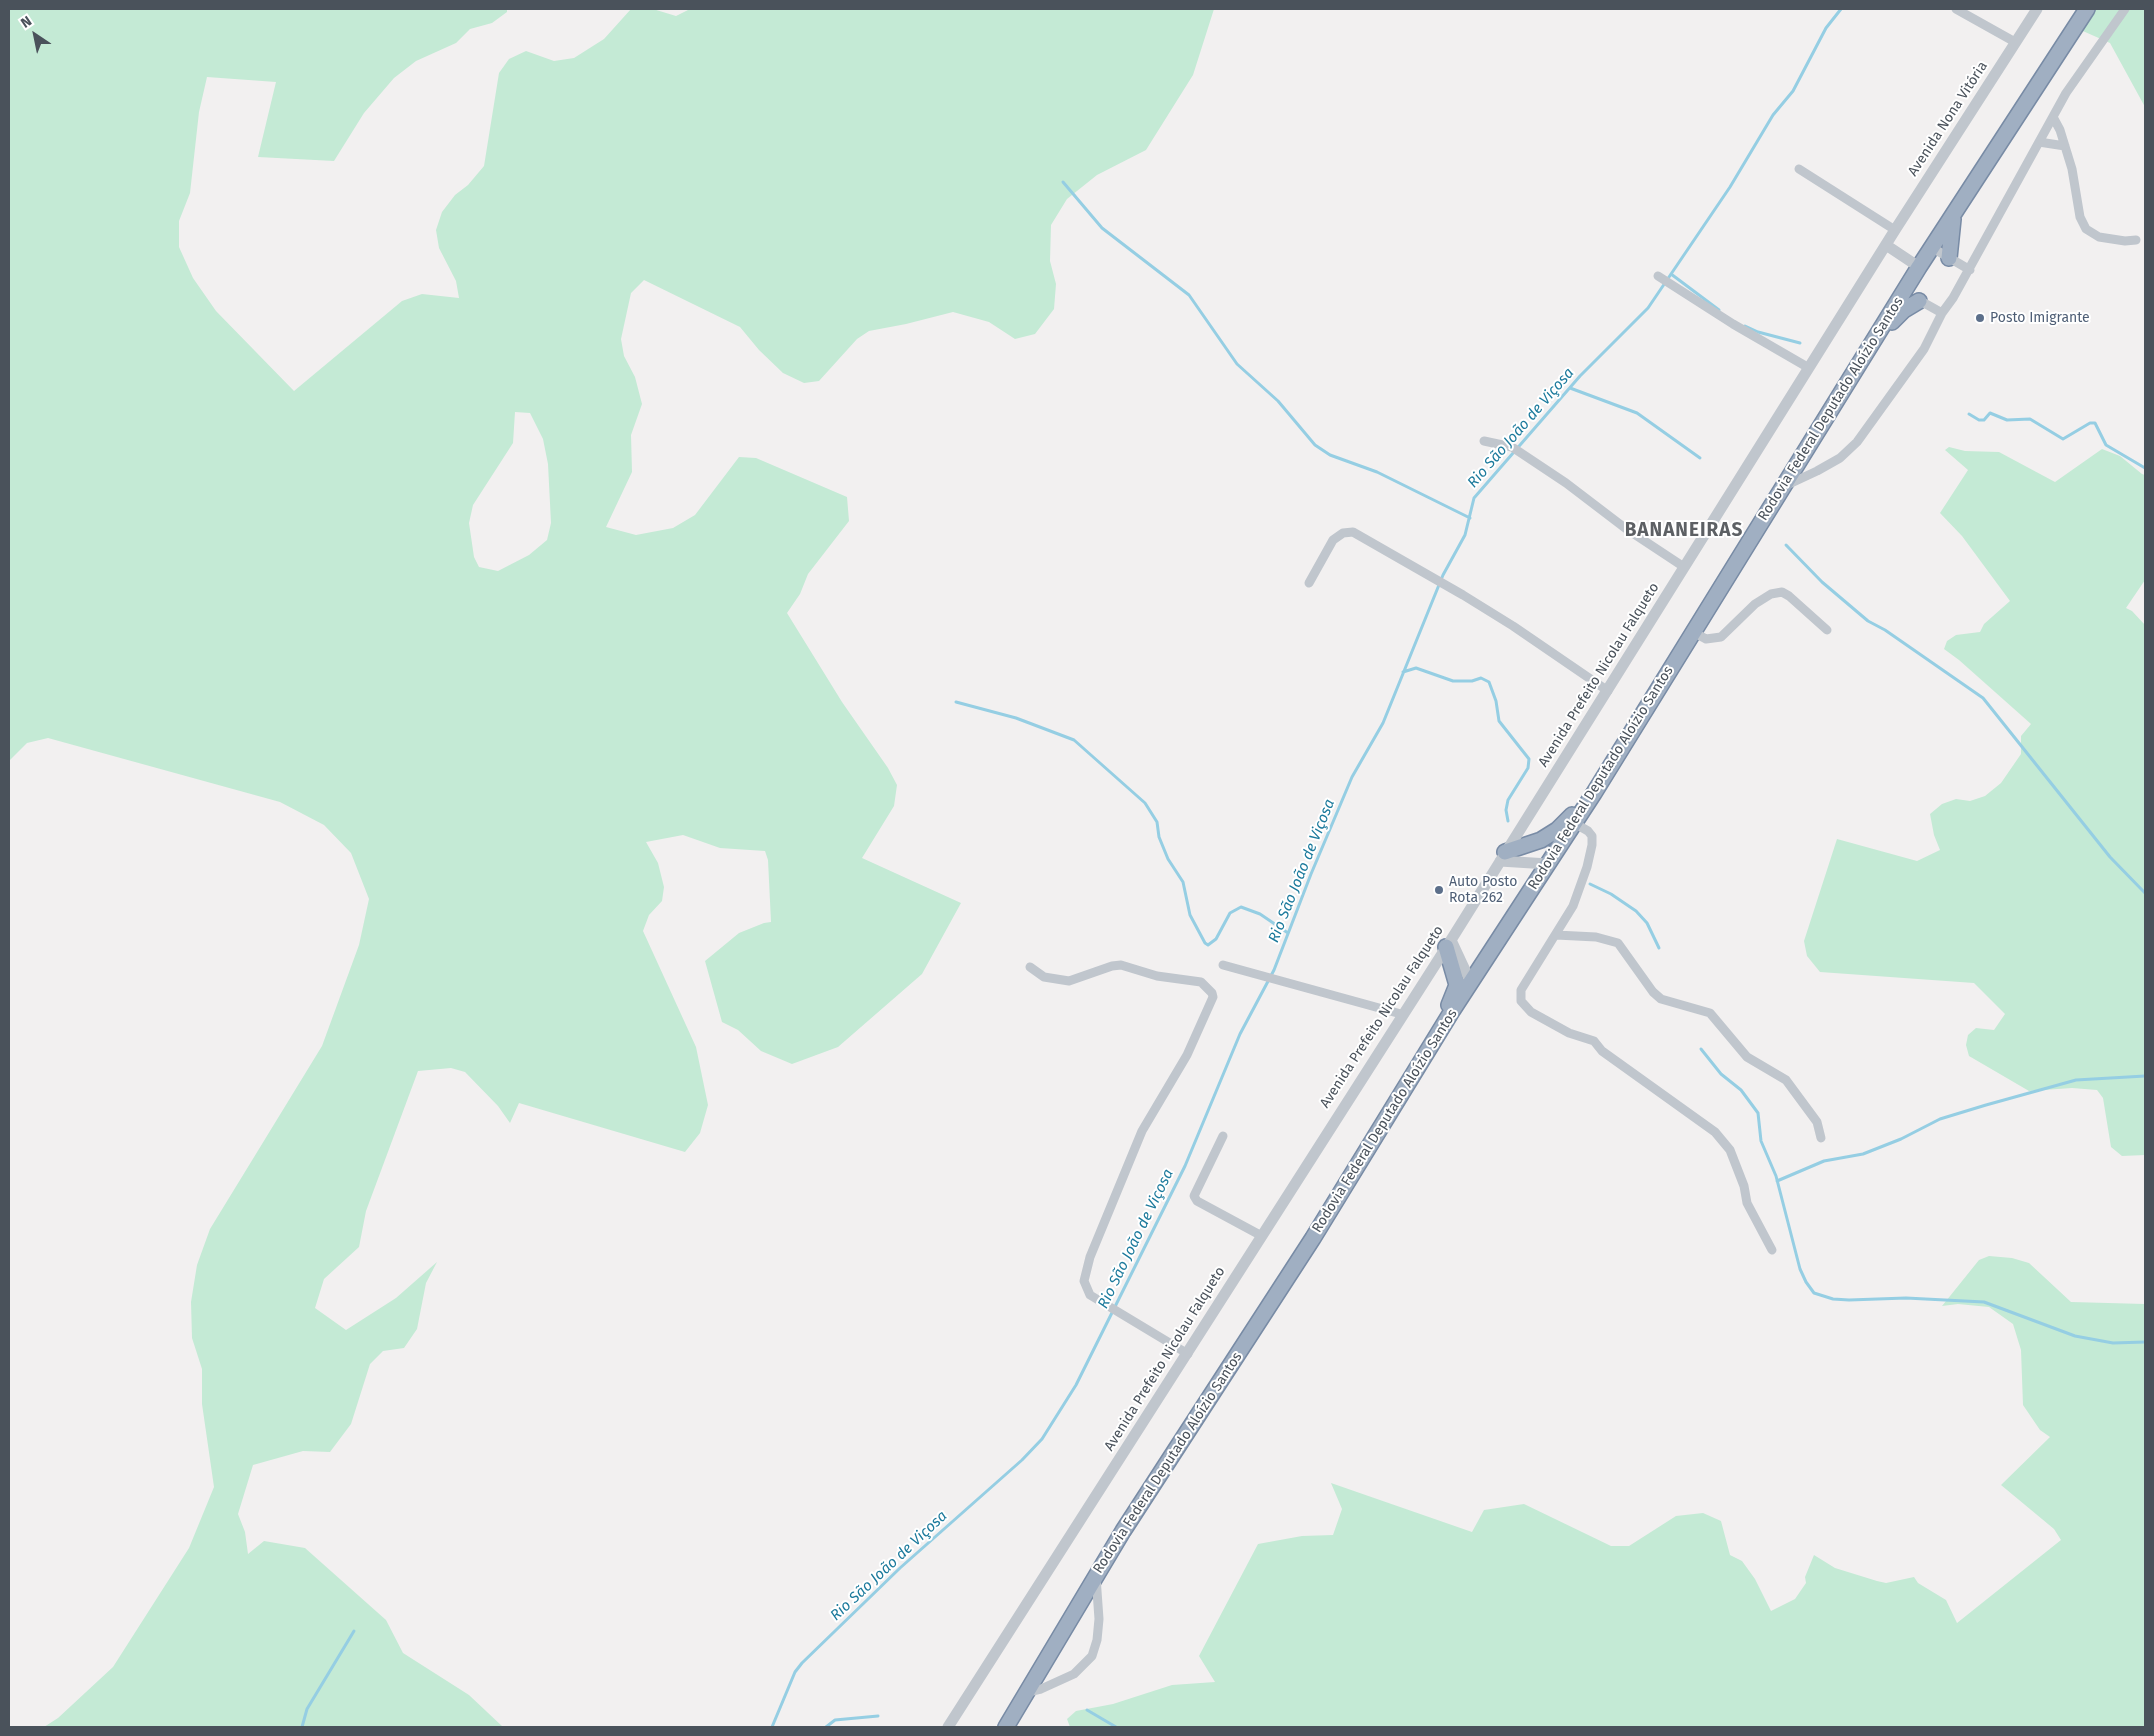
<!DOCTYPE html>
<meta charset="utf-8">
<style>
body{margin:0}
#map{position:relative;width:2154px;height:1736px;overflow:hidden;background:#f2f0f0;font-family:"Fira Sans",sans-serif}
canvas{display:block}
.frame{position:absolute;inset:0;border:10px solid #4a525b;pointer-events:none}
.north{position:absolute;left:10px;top:10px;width:50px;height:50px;-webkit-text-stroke:4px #fff;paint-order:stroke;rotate:326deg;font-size:14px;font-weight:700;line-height:20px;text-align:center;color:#4a525b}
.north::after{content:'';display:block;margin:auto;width:18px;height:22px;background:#4a525b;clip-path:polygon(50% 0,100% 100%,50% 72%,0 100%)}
</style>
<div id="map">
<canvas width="2154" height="1736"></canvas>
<div class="frame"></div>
<div class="north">N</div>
</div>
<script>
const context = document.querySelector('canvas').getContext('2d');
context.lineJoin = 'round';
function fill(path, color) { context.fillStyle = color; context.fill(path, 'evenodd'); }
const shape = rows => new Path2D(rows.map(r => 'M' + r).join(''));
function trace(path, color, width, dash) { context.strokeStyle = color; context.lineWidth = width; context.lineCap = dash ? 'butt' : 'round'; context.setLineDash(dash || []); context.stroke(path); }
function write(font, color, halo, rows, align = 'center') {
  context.font = font + ' "Fira Sans",sans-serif'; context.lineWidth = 4; context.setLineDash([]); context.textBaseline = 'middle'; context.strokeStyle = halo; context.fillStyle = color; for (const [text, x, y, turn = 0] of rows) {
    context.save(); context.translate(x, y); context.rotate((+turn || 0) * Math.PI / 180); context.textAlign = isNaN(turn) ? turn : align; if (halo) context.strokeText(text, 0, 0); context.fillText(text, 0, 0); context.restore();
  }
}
fill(shape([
 [9,9,507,9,507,12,492,23,470,29,456,43,416,61,394,78,364,113,334,161,258,157,276,82,207,77,199,112,190,193,179,221,179,247,193,278,216,311,294,391,402,301,422,294,459,298,456,281,439,248,436,230,442,212,455,195,468,185,484,166,499,73,509,59,526,51,554,61,574,58,604,39,631,9,653,9,676,16,690,9,1214,9,1193,75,1146,150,1097,175,1067,199,1051,225,1050,261,1056,284,1054,309,1035,334,1015,339,989,322,953,312,906,324,869,331,857,339,819,381,804,383,783,373,759,350,740,327,644,280,631,293,621,339,624,356,635,377,642,404,631,435,632,472,606,527,636,535,673,528,695,515,739,457,756,458,847,497,849,521,808,574,800,594,787,613,842,702,888,768,897,785,894,806,862,858,961,903,922,974,838,1047,792,1064,761,1051,738,1030,722,1022,705,961,739,933,764,923,771,922,768,860,765,851,720,848,683,835,646,842,658,863,664,887,662,901,649,915,643,931,696,1047,708,1105,700,1133,685,1152,519,1103,510,1123,498,1106,465,1072,451,1068,418,1071,366,1211,359,1247,324,1279,315,1308,346,1330,396,1298,437,1262,426,1283,417,1329,404,1348,383,1351,370,1364,351,1424,330,1452,303,1451,253,1465,238,1514,245,1532,248,1554,264,1541,305,1548,386,1620,403,1653,469,1695,503,1727,44,1727,58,1718,113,1667,189,1548,214,1487,202,1404,202,1369,192,1338,191,1302,197,1265,210,1229,322,1046,359,945,369,899,351,853,324,825,280,802,48,738,27,743,9,761],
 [515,412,530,413,543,439,548,464,551,523,547,540,529,555,498,571,479,567,474,557,469,523,473,505,513,443],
 [2088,9,2145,9,2145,107,2110,43,2076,28],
 [1949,447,1965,451,1999,452,2055,482,2102,449,2120,456,2142,474,2145,475,2145,580,2126,608,2132,611,2145,625,2145,1155,2122,1156,2111,1147,2103,1098,2097,1090,2072,1088,2029,1091,1969,1056,1966,1045,1968,1035,1976,1028,1994,1030,2005,1014,1974,983,1820,972,1807,956,1804,941,1837,839,1917,861,1940,850,1934,835,1930,814,1942,804,1956,799,1970,801,1985,796,2001,783,2021,754,2021,736,2031,724,1959,660,1944,649,1947,641,1956,635,1980,632,1984,624,2010,601,1962,536,1940,513,1968,470,1945,450],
 [1989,1256,2012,1258,2029,1263,2071,1302,2145,1304,2145,1727,1070,1727,1067,1719,1076,1711,1113,1704,1172,1685,1215,1682,1199,1656,1258,1544,1302,1536,1333,1535,1342,1509,1331,1483,1472,1532,1484,1510,1524,1504,1611,1546,1629,1546,1676,1516,1703,1513,1721,1521,1730,1555,1742,1561,1755,1579,1771,1611,1795,1599,1806,1583,1805,1577,1814,1555,1835,1568,1877,1581,1886,1583,1914,1577,1918,1583,1946,1600,1957,1623,2061,1540,2054,1529,2001,1485,2050,1437,2040,1430,2023,1405,2021,1350,2013,1324,1989,1307,1958,1304,1942,1306,1979,1260]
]), '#c4ead5');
trace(shape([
 [1063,182,1102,228,1189,295,1237,364,1278,401,1315,445,1330,455,1377,472,1470,518],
 [1671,274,1719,310],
 [1745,326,1758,332,1800,343],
 [1570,388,1637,413,1700,458],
 [1969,414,1979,420,1984,420,1990,413,2007,420,2030,419,2063,439,2090,423,2095,423,2106,445,2145,468],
 [1786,545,1822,582,1868,621,1885,630,1983,698,2110,857,2145,893],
 [1403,672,1416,668,1453,681,1472,681,1481,678,1489,682,1496,701,1499,721,1529,759,1528,768,1508,800,1506,810,1508,821],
 [956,702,1016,718,1074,740,1145,803,1157,822,1159,837,1168,859,1183,882,1190,915,1205,943,1208,945,1216,939,1230,913,1241,907,1260,914,1288,933],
 [1590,884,1611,894,1636,911,1647,923,1659,948],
 [1701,1049,1721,1074,1741,1090,1758,1113,1761,1141,1776,1176,1800,1269,1806,1282,1814,1293,1833,1299,1849,1300,1906,1298,1984,1302,2075,1336,2113,1343,2145,1342],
 [1777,1181,1824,1161,1863,1154,1901,1139,1940,1119,1986,1105,2076,1080,2145,1076],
 [1087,1710,1116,1727],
 [302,1727,307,1709,354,1631],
 [772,1727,795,1672,802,1663,900,1568,1022,1460,1042,1439,1076,1385,1185,1166,1240,1034,1274,970,1311,874,1352,777,1383,723,1443,575,1465,535,1474,498,1580,376,1648,308,1730,187,1773,115,1793,91,1826,28,1841,9],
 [826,1727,835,1720,878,1716]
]), '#95cee3', 3);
const trunk = shape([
 [1949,258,1953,219],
 [1892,322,1904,310,1919,301],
 [1505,852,1541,840,1557,830,1572,815],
 [1446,947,1457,985,1449,1005],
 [1006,1727,1123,1531,1313,1238,1452,1011,1594,793,1919,267,2087,9]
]);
trace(trunk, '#788ba5', 18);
trace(shape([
 [1956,9,2015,42],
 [2053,117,2060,130,2072,169,2080,217,2086,229,2099,237,2125,241,2136,240],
 [2039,142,2065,146],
 [1799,169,1895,230],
 [1931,247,1970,270],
 [1658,276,1733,324,1809,368],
 [1917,299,1942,313,1953,298,2066,93,2125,9],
 [1484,441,1512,447,1566,483,1625,528,1684,567],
 [1787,485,1817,471,1840,458,1857,442,1924,349,1942,313],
 [1309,583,1333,540,1343,533,1353,532,1463,595,1513,626,1608,691],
 [1693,632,1706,639,1721,637,1755,604,1771,594,1782,592,1789,596,1827,630],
 [1574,823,1588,831,1592,836,1592,845,1587,867,1573,906,1521,990,1521,1001,1531,1012,1569,1033,1594,1041,1602,1051,1715,1132,1730,1150,1744,1186,1747,1203,1772,1250],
 [1556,935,1596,937,1618,943,1653,992,1661,999,1710,1013,1747,1057,1786,1080,1817,1122,1821,1138],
 [1223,965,1401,1014],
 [1030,967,1044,977,1069,981,1112,966,1121,965,1157,976,1201,982,1212,993,1213,997,1187,1055,1142,1131,1090,1257,1084,1281,1090,1295,1188,1354],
 [1223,1136,1194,1196,1197,1201,1260,1235],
 [1028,1692,1041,1689,1074,1674,1092,1656,1097,1640,1099,1619,1096,1577]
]), '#c0c6cd', 9);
trace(shape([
 [1886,245,1919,267],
 [1500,861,1548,864],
 [1451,940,1471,983],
 [948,1727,1451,940,1895,230,2037,9]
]), '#c0c6cd', 11);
trace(trunk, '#a0afc2', 15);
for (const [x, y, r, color] of [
 [1980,318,5,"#5c6f8a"],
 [1439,890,5,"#5c6f8a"]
]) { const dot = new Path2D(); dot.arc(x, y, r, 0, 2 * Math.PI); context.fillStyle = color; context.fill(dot); trace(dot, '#fff', 2); }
write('14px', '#4a525b', '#fff', [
 ["Avenida Nona Vitória",1948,119,-57],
 ["Rodovia Federal Deputado Aloízio Santos",1831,409,-58],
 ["Avenida Prefeito Nicolau Falqueto",1599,675,-58],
 ["Rodovia Federal Deputado Aloízio Santos",1601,778,-58],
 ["Avenida Prefeito Nicolau Falqueto",1382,1017,-57],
 ["Rodovia Federal Deputado Aloízio Santos",1385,1121,-58],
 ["Avenida Prefeito Nicolau Falqueto",1165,1359,-58],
 ["Rodovia Federal Deputado Aloízio Santos",1168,1463,-57]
]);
write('14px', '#4e5e75', '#fff', [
 ["Posto Imigrante",1990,318],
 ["Auto Posto",1449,882],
 ["Rota 262",1449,898]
], 'left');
write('italic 15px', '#1c7a9c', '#fff', [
 ["Rio São João de Viçosa",1521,428,-49],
 ["Rio São João de Viçosa",1302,871,-68],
 ["Rio São João de Viçosa",1136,1239,-64],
 ["Rio São João de Viçosa",889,1566,-43]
]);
context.letterSpacing = '1px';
write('bold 19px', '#5d6064', '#fff', [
 ["BANANEIRAS",1684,531]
]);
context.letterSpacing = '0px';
</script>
